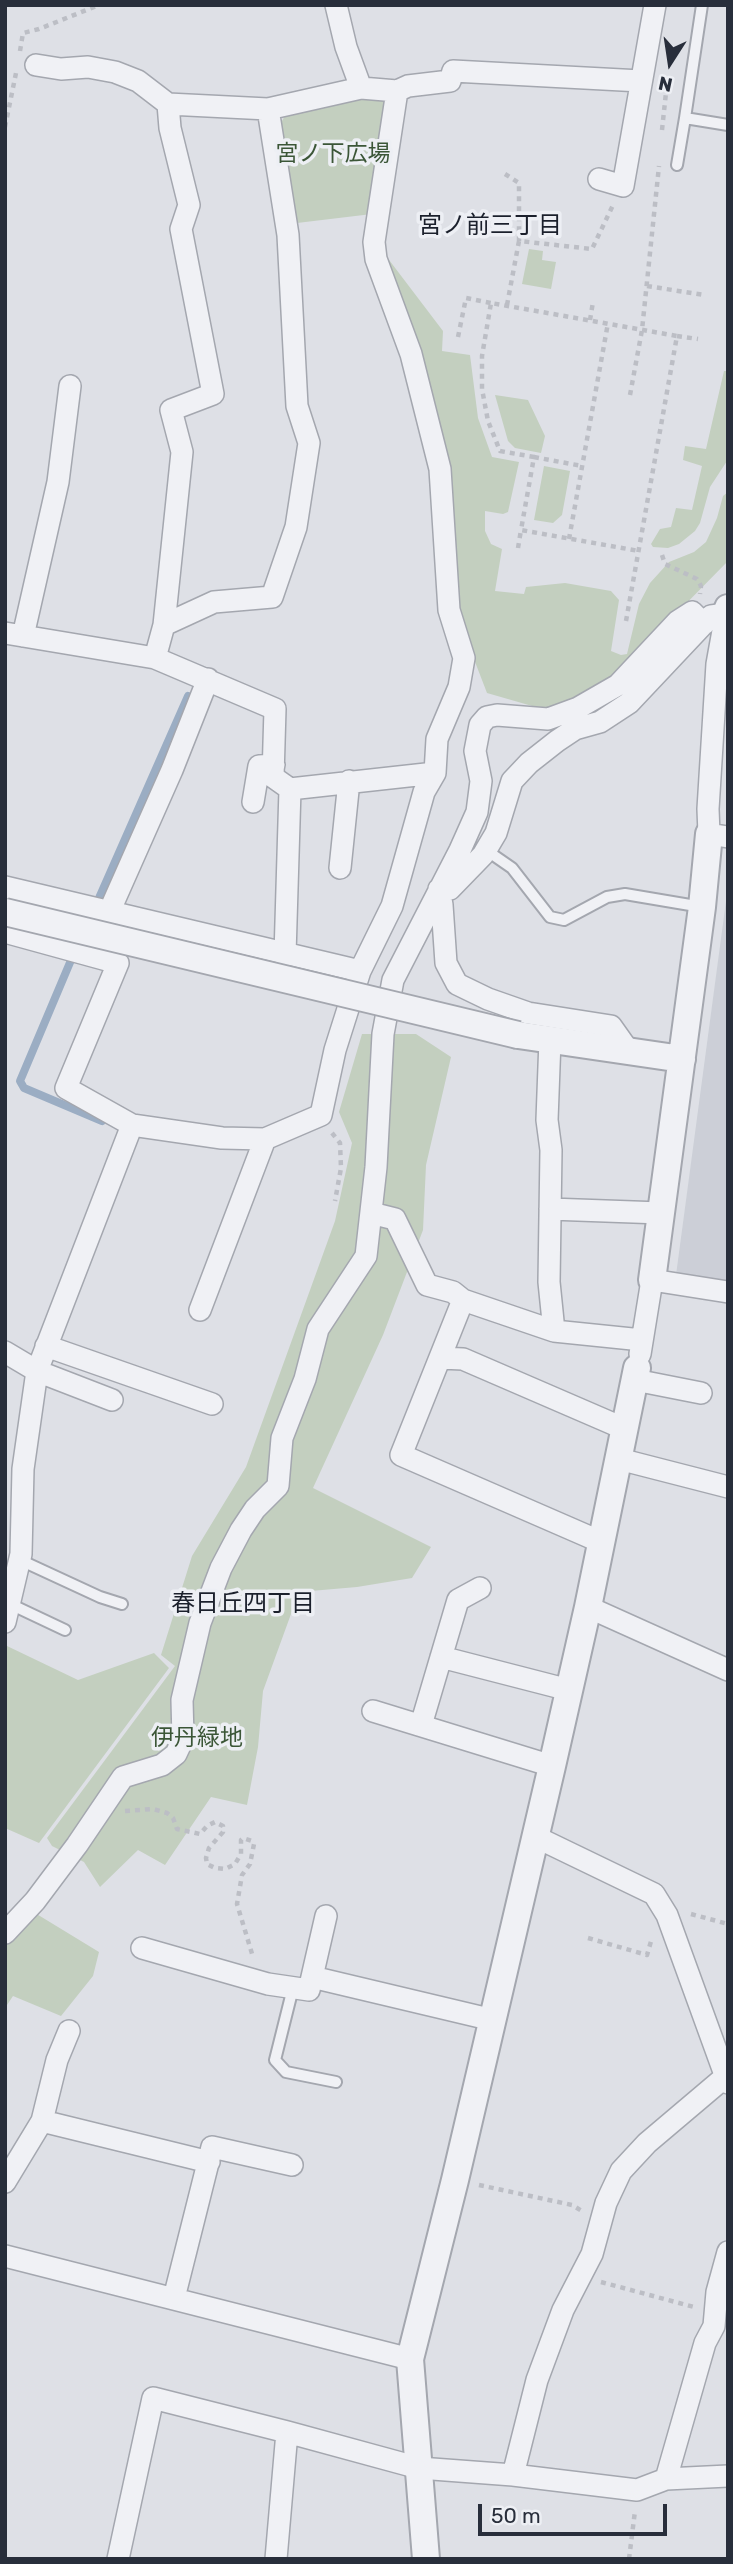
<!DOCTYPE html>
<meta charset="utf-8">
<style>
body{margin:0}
#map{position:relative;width:733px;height:2564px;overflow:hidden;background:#dee0e6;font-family:Rubik,sans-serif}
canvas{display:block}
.frame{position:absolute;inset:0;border:7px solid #282e3b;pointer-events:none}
.north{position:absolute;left:635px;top:28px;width:70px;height:70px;-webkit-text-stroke:5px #edeff4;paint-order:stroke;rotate:192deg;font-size:19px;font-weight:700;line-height:28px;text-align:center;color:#282e3b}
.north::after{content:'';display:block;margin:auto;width:24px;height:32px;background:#282e3b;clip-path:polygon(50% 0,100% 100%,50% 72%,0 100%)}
.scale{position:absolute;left:478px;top:2504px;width:189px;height:32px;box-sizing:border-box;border:4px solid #282e3b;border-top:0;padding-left:9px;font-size:21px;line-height:24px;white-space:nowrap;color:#282e3b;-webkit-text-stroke:5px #edeff4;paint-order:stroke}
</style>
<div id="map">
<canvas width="733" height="2564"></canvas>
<div class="frame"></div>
<div class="north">N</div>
<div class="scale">50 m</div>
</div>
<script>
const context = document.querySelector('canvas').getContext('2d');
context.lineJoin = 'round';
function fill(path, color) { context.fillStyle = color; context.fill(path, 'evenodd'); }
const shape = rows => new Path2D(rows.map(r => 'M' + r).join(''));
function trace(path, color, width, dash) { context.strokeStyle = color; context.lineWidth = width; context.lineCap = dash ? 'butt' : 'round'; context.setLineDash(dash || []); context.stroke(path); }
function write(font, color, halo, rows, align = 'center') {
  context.font = font + ' Rubik,"Noto Sans JP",sans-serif'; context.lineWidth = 7; context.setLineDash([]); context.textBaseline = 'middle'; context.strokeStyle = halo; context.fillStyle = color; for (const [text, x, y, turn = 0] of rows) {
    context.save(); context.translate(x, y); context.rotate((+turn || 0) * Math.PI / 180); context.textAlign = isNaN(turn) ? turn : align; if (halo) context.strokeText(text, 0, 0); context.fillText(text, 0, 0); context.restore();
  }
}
fill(shape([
 [728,886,728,1283,676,1275]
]), '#cccfd7');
fill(shape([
 [365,95,386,99,372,214,297,223,279,126,286,114],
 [529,249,543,251,542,260,556,262,551,289,522,284],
 [383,252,443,331,442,351,470,355,478,418,492,457,519,462,508,512,503,514,485,511,485,531,491,544,502,549,495,591,524,594,526,587,565,583,611,591,619,600,611,651,621,655,627,654,639,604,650,583,669,562,694,552,706,542,717,518,723,496,728,492,728,561,608,683,546,710,487,693,472,654,451,577,446,478],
 [724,371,728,371,727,461,710,487,700,523,695,531,679,544,668,548,653,547,651,544,660,529,671,527,676,508,692,510,702,466,683,460,685,446,706,449],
 [495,395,528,400,545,436,541,453,515,448,508,441],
 [544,466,570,471,562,515,553,523,534,520],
 [362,1034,416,1034,451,1057,426,1165,423,1230,383,1335,313,1488,431,1547,412,1578,357,1587,299,1592,263,1691,258,1747,247,1805,211,1797,165,1865,138,1850,100,1887,84,1862,52,1846,47,1838,175,1666,161,1655,192,1556,246,1467,335,1221,352,1143,339,1112],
 [7,1646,78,1680,154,1653,169,1668,39,1843,5,1828],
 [35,1913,99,1952,93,1976,61,2016,13,1996,5,2008,5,1942]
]), '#c3cfbf');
trace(shape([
 [95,907,188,696],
 [74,953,20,1081,24,1088,102,1121]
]), '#9badc3', 8);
const service = shape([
 [702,5,685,118,728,125],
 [677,165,685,118],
 [486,850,512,868,550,917,564,920,607,897,625,894,702,907],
 [20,1560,100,1597,122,1604],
 [10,1604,65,1630],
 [293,1988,275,2060,286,2072,336,2082]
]);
const minor = shape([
 [336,5,346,47,361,88],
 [397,91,408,86,450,81,453,71,641,81],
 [599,179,623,186,655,5],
 [164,625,182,452,171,410,213,394,181,229,189,205,170,128,168,104],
 [5,633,155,658,275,709,273,777,290,789,435,773,437,739,459,687,464,658,449,610,440,469,411,354,376,259,374,242,397,91,361,88,268,109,168,104,138,81,115,72,88,67,61,69,36,65],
 [23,636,58,482,70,386],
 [155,658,164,625,214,602,272,597,296,527,309,443,297,406,288,235,268,109],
 [253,802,259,766,274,765],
 [340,868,349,781],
 [5,887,360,971,392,906,424,792,435,773],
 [110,910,172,770,208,679],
 [5,932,118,963,66,1088,132,1125,222,1138,265,1139,321,1115,335,1050,360,971],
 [285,955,290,789],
 [550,1040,547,1120,551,1150,549,1282,554,1331],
 [628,1050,611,1026,528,1013,488,999,457,984,446,963,442,905,439,889,450,889,483,855,496,833,512,781,529,763,557,741,575,729,600,722,629,703,711,616,726,614,717,664,708,809,709,834,728,837],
 [550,1209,661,1213],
 [371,1213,395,1219,427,1285,453,1292,463,1300],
 [200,1310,265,1139],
 [46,1346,212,1404],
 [5,1352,37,1371,112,1400],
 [640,1354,652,1280,728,1292],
 [440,1358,463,1359,625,1429],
 [635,1380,701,1393],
 [619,1459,728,1487],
 [601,1542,401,1455,463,1300,554,1331,642,1340],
 [588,1607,728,1670],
 [5,1622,21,1554,23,1469,37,1371,132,1125],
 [441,1657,569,1690],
 [373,1711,552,1766],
 [421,1725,458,1600,480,1588],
 [536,1837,654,1894,667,1915,728,2083],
 [5,1933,35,1901,77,1845,123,1777,162,1765,176,1754,183,1739,182,1700,200,1623,221,1568,241,1530,255,1509,278,1486,282,1438,305,1379,318,1329,366,1256,376,1167,383,1034,393,980,460,850,477,812,481,781,475,751,480,725,487,717,497,715,548,719,578,708,618,685,678,621,692,612,704,624],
 [142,1948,268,1984,309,1990,326,1916],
 [312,1977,493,2020],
 [42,2121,209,2162],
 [5,2182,42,2121,57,2060,69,2031],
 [5,2256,410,2359],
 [174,2298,212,2147,292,2165],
 [513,2475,537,2380,563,2310,592,2254,606,2203,621,2171,647,2143,725,2077],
 [666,2479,705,2343,714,2326,717,2292,728,2252],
 [118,2559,153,2398,287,2432,419,2468,513,2475,637,2490,666,2479,728,2476],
 [276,2559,287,2432]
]);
const tertiary = shape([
 [726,614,728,608],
 [518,1035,682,1059],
 [652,1280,702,907,709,834],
 [426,2559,410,2359,455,2180,552,1766,588,1607,637,1368]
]);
trace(service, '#a4a7af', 14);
trace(minor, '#a4a7af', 24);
trace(tertiary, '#a4a7af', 30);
trace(shape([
 [20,51,23,33,39,29,99,5],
 [5,127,16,73],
 [662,130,667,83],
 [505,174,519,183,519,241,592,249,613,205],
 [647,286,704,295],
 [507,305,519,241],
 [590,320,593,302],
 [677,336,698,339],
 [458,337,466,298,491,303],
 [630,395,642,330,659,166],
 [534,457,582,466],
 [569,539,608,323],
 [518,548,521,530],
 [662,555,665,564,697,579,701,586,700,594],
 [626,621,677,336,491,303,482,356,482,389,488,421,500,451,534,457,521,530,639,551],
 [332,1133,340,1143,341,1168,335,1201],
 [125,1811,153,1809,167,1813,173,1818,177,1829,200,1834,207,1826,215,1822,223,1826,223,1832,209,1848,206,1858,207,1864,215,1868,225,1869,235,1864,241,1854,241,1840,243,1838,252,1841,254,1844,250,1864,242,1875,237,1904,253,1957],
 [691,1914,728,1924],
 [588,1938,647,1955,652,1938],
 [479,2185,572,2205,582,2211],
 [601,2282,694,2307],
 [629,2559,635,2511]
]), '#bcbec5', 4.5, [5, 5]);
trace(service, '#f0f1f5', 10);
trace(minor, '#f0f1f5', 21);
trace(tertiary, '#f0f1f5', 26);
const tertiaryBridge = shape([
 [5,912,518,1035]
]);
trace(tertiaryBridge, '#a4a7af', 30, []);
trace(tertiaryBridge, '#f0f1f5', 26);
write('23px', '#3b5637', '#edeff4', [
 ["宮ノ下広場",333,154],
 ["伊丹緑地",197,1738]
]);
write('24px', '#1b202c', '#edeff4', [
 ["宮ノ前三丁目",490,226],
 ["春日丘四丁目",243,1604]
]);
</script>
